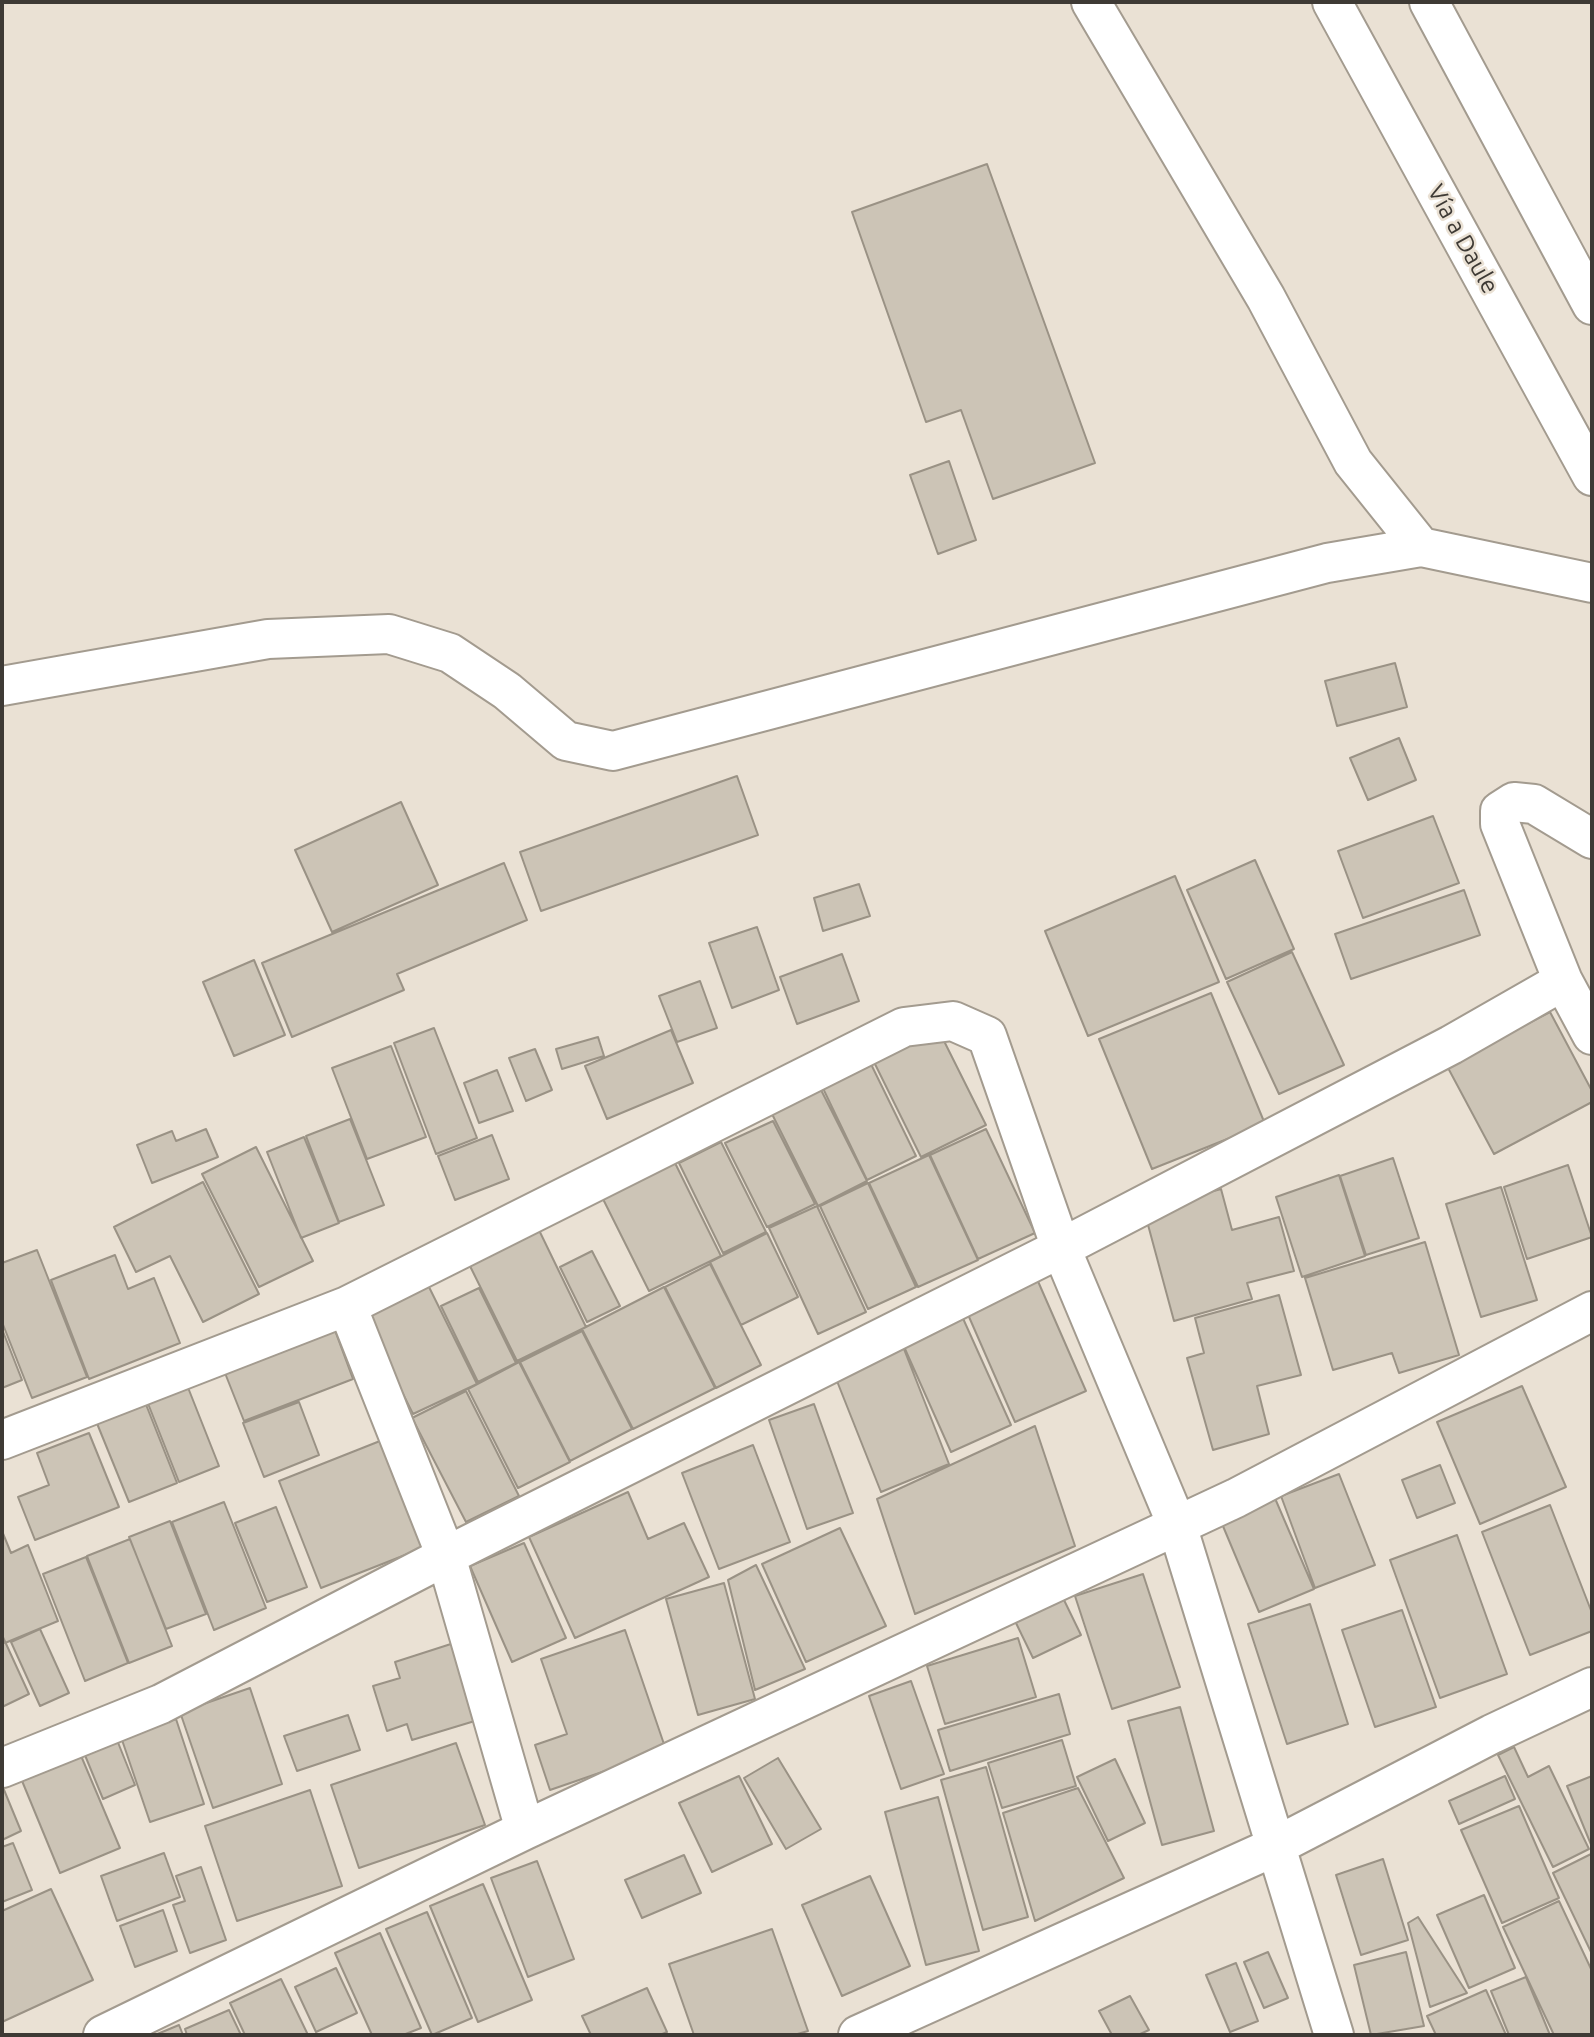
<!DOCTYPE html>
<meta charset="utf-8">
<style>
body{margin:0}
#map{position:relative;width:1594px;height:2037px;overflow:hidden;background:#eae1d4;font-family:Ubuntu,sans-serif}
canvas{display:block}
.frame{position:absolute;inset:0;border:4px solid #3e3a35;pointer-events:none}
</style>
<div id="map">
<canvas width="1594" height="2037"></canvas>
<div class="frame"></div>
</div>
<script>
const context = document.querySelector('canvas').getContext('2d');
context.lineJoin = 'round';
function fill(path, color) { context.fillStyle = color; context.fill(path, 'evenodd'); }
const shape = rows => new Path2D(rows.map(r => 'M' + r).join(''));
function trace(path, color, width, dash) { context.strokeStyle = color; context.lineWidth = width; context.lineCap = dash ? 'butt' : 'round'; context.setLineDash(dash || []); context.stroke(path); }
function write(font, color, halo, rows, align = 'center') {
  context.font = font + ' Ubuntu,sans-serif'; context.lineWidth = 5; context.setLineDash([]); context.textBaseline = 'middle'; context.strokeStyle = halo; context.fillStyle = color; for (const [text, x, y, turn = 0] of rows) {
    context.save(); context.translate(x, y); context.rotate((+turn || 0) * Math.PI / 180); context.textAlign = isNaN(turn) ? turn : align; if (halo) context.strokeText(text, 0, 0); context.fillText(text, 0, 0); context.restore();
  }
}
const building = shape([
 [987,164,1095,463,993,499,961,410,926,422,852,212,987,164],
 [949,461,976,540,938,554,910,475,949,461],
 [1395,663,1407,707,1337,726,1325,681,1395,663],
 [1399,738,1416,780,1368,800,1350,758,1399,738],
 [737,776,758,835,541,911,520,852,737,776],
 [401,802,438,885,332,932,295,850,401,802],
 [1433,816,1459,883,1363,918,1338,851,1433,816],
 [1255,860,1294,949,1226,979,1187,890,1255,860],
 [504,863,527,920,397,974,404,990,292,1037,262,963,504,863],
 [1175,876,1219,982,1088,1036,1045,931,1175,876],
 [859,884,870,916,823,931,814,898,859,884],
 [1464,890,1480,935,1351,979,1335,934,1464,890],
 [757,927,779,990,732,1008,709,943,757,927],
 [1292,952,1344,1065,1279,1094,1227,982,1292,952],
 [842,954,859,1001,797,1024,780,977,842,954],
 [254,960,285,1035,234,1056,203,982,254,960],
 [700,981,717,1028,677,1042,659,996,700,981],
 [1211,993,1265,1124,1152,1169,1099,1039,1211,993],
 [1550,1012,1592,1091,1592,1102,1494,1154,1447,1066,1550,1012],
 [937,1027,986,1125,921,1157,872,1058,937,1027],
 [434,1028,477,1138,436,1154,394,1043,434,1028],
 [671,1030,693,1083,607,1119,585,1066,671,1030],
 [598,1037,604,1056,562,1069,556,1049,598,1037],
 [391,1046,426,1137,367,1159,332,1068,391,1046],
 [535,1049,552,1090,526,1101,509,1058,535,1049],
 [867,1056,916,1156,867,1180,819,1080,867,1056],
 [497,1070,513,1111,479,1123,464,1083,497,1070],
 [817,1082,867,1181,818,1206,768,1106,817,1082],
 [350,1119,384,1205,339,1222,306,1136,350,1119],
 [773,1121,815,1204,767,1227,725,1143,773,1121],
 [206,1129,218,1157,152,1183,137,1145,172,1131,176,1141,206,1129],
 [986,1129,1035,1233,978,1259,930,1155,986,1129],
 [492,1135,509,1179,455,1200,438,1156,492,1135],
 [304,1137,339,1223,301,1238,267,1152,304,1137],
 [721,1142,766,1232,723,1253,679,1163,721,1142],
 [256,1147,313,1261,259,1287,202,1174,256,1147],
 [929,1155,978,1260,918,1287,869,1183,929,1155],
 [1393,1158,1419,1238,1366,1255,1340,1176,1393,1158],
 [675,1163,721,1256,649,1291,603,1199,675,1163],
 [1568,1165,1592,1237,1527,1259,1504,1187,1568,1165],
 [1339,1175,1365,1256,1302,1277,1276,1197,1339,1175],
 [203,1182,259,1294,203,1322,170,1256,136,1272,114,1227,203,1182],
 [868,1183,916,1287,868,1309,820,1206,868,1183],
 [1501,1187,1537,1300,1481,1317,1446,1204,1501,1187],
 [1221,1189,1232,1230,1279,1217,1294,1271,1247,1283,1252,1299,1174,1321,1144,1210,1221,1189],
 [817,1206,866,1312,818,1334,769,1228,817,1206],
 [537,1226,586,1327,517,1361,467,1260,537,1226],
 [767,1233,798,1297,741,1325,710,1262,767,1233],
 [1425,1242,1459,1355,1399,1373,1392,1353,1333,1370,1305,1278,1425,1242],
 [37,1250,87,1377,32,1398,2,1322,2,1263,37,1250],
 [592,1251,620,1306,587,1322,560,1267,592,1251],
 [115,1255,128,1289,154,1278,180,1343,89,1379,51,1280,115,1255],
 [710,1264,761,1365,716,1388,665,1287,710,1264],
 [1037,1279,1086,1391,1015,1422,966,1310,1037,1279],
 [427,1283,477,1384,413,1414,363,1314,427,1283],
 [664,1287,715,1388,633,1429,582,1329,664,1287],
 [479,1288,516,1363,478,1382,441,1306,479,1288],
 [1279,1295,1301,1375,1257,1386,1269,1434,1213,1450,1187,1358,1204,1353,1195,1318,1279,1295],
 [961,1314,1011,1425,951,1452,901,1340,961,1314],
 [333,1325,353,1379,244,1421,223,1368,333,1325],
 [2,1329,22,1380,2,1388,2,1329],
 [582,1331,632,1429,570,1461,520,1362,582,1331],
 [902,1344,949,1464,881,1492,833,1371,902,1344],
 [519,1362,570,1462,518,1488,468,1389,519,1362],
 [187,1385,219,1466,179,1482,147,1401,187,1385],
 [1522,1386,1566,1487,1480,1524,1437,1422,1522,1386],
 [466,1391,519,1496,466,1522,412,1418,466,1391],
 [145,1402,177,1483,129,1502,96,1421,145,1402],
 [299,1402,319,1455,264,1477,243,1423,299,1402],
 [814,1404,853,1513,807,1529,769,1420,814,1404],
 [1035,1426,1075,1546,915,1614,877,1499,1035,1426],
 [89,1433,119,1507,35,1540,18,1497,49,1485,37,1453,89,1433],
 [380,1441,423,1548,321,1588,279,1481,380,1441],
 [753,1445,790,1542,719,1569,682,1473,753,1445],
 [1440,1465,1455,1503,1417,1518,1402,1480,1440,1465],
 [1339,1474,1375,1565,1315,1588,1281,1496,1339,1474],
 [628,1492,648,1539,684,1523,709,1577,575,1638,529,1537,628,1492],
 [1274,1496,1314,1589,1259,1612,1220,1519,1274,1496],
 [224,1502,266,1608,214,1630,172,1522,224,1502],
 [1550,1505,1592,1613,1592,1631,1530,1655,1482,1532,1550,1505],
 [276,1507,307,1587,267,1602,235,1523,276,1507],
 [170,1521,206,1614,166,1629,129,1537,170,1521],
 [840,1528,886,1626,806,1662,762,1564,840,1528],
 [2,1531,11,1553,28,1545,58,1621,5,1643,2,1635,2,1531],
 [1457,1535,1507,1674,1440,1698,1390,1560,1457,1535],
 [130,1539,172,1646,129,1663,87,1556,130,1539],
 [524,1543,566,1638,512,1662,470,1566,524,1543],
 [86,1557,128,1663,85,1681,43,1574,86,1557],
 [756,1565,805,1669,755,1690,728,1580,756,1565],
 [1143,1574,1180,1687,1112,1709,1075,1596,1143,1574],
 [724,1583,755,1699,698,1715,666,1599,724,1583],
 [1063,1598,1081,1635,1033,1658,1015,1621,1063,1598],
 [1310,1604,1348,1724,1287,1744,1248,1624,1310,1604],
 [1402,1610,1436,1707,1375,1727,1342,1630,1402,1610],
 [40,1629,69,1693,40,1706,11,1642,40,1629],
 [625,1630,666,1750,550,1790,535,1745,567,1734,541,1659,625,1630],
 [2,1635,29,1694,2,1707,2,1635],
 [1018,1638,1036,1697,945,1724,927,1666,1018,1638],
 [454,1643,478,1720,412,1740,407,1724,387,1731,373,1686,400,1678,395,1662,454,1643],
 [911,1681,944,1774,901,1789,869,1696,911,1681],
 [250,1688,282,1784,213,1808,180,1712,250,1688],
 [1059,1694,1070,1734,950,1771,938,1730,1059,1694],
 [1180,1707,1214,1831,1162,1845,1128,1721,1180,1707],
 [348,1715,360,1750,297,1771,284,1736,348,1715],
 [176,1719,204,1804,150,1822,121,1737,176,1719],
 [115,1735,135,1785,103,1799,82,1748,115,1735],
 [1062,1740,1076,1786,1002,1808,988,1763,1062,1740],
 [456,1743,485,1825,359,1868,331,1785,456,1743],
 [1514,1747,1528,1777,1549,1766,1589,1849,1553,1867,1498,1755,1514,1747],
 [79,1751,120,1848,60,1873,20,1776,79,1751],
 [778,1758,821,1829,786,1849,744,1778,778,1758],
 [1115,1759,1145,1823,1108,1841,1077,1777,1115,1759],
 [986,1767,1028,1917,983,1930,941,1780,986,1767],
 [739,1776,772,1844,712,1872,679,1803,739,1776],
 [1505,1776,1515,1799,1459,1824,1449,1801,1505,1776],
 [1592,1776,1592,1847,1567,1786,1592,1776],
 [2,1785,21,1831,2,1840,2,1785],
 [1078,1788,1124,1878,1035,1921,1003,1813,1078,1788],
 [310,1790,342,1886,237,1921,205,1826,310,1790],
 [938,1797,979,1951,926,1965,885,1812,938,1797],
 [1519,1806,1559,1898,1502,1923,1461,1830,1519,1806],
 [13,1843,32,1890,2,1902,2,1847,13,1843],
 [164,1853,180,1897,117,1921,101,1876,164,1853],
 [1591,1854,1592,1858,1591,1952,1553,1873,1591,1854],
 [684,1855,701,1893,642,1918,625,1880,684,1855],
 [1383,1859,1408,1940,1361,1955,1336,1875,1383,1859],
 [537,1861,574,1959,528,1977,491,1878,537,1861],
 [201,1867,226,1940,190,1953,173,1905,185,1901,176,1876,201,1867],
 [870,1876,910,1966,842,1996,802,1905,870,1876],
 [483,1884,532,2000,478,2022,430,1906,483,1884],
 [51,1889,93,1980,2,2022,2,1911,51,1889],
 [1484,1895,1515,1968,1469,1988,1437,1915,1484,1895],
 [1559,1901,1592,1971,1592,2035,1554,2035,1503,1927,1559,1901],
 [163,1910,177,1951,135,1967,120,1926,163,1910],
 [427,1912,472,2018,432,2035,386,1929,427,1912],
 [1418,1917,1467,1993,1430,2007,1408,1923,1418,1917],
 [772,1929,808,2031,794,2035,694,2035,669,1964,772,1929],
 [380,1933,421,2028,403,2035,372,2035,335,1953,380,1933],
 [1268,1952,1288,1998,1264,2008,1244,1962,1268,1952],
 [1406,1952,1424,2026,1371,2035,1354,1965,1406,1952],
 [1236,1963,1258,2021,1230,2032,1206,1975,1236,1963],
 [336,1968,357,2013,316,2032,295,1987,336,1968],
 [1526,1977,1550,2035,1509,2035,1491,1991,1526,1977],
 [281,1979,308,2035,245,2035,230,2003,281,1979],
 [647,1988,667,2032,660,2035,591,2035,582,2016,647,1988],
 [1486,1990,1506,2035,1436,2035,1427,2016,1486,1990],
 [1130,1996,1149,2030,1138,2035,1112,2035,1099,2011,1130,1996],
 [229,2010,241,2035,187,2035,185,2029,229,2010],
 [179,2025,183,2035,155,2035,179,2025]
]);
fill(building, '#ccc4b6');
trace(building, '#9a9285', 2);
const minor = shape([
 [1091,2,1266,298,1353,462,1421,547,1592,583],
 [2,686,268,639,389,634,450,653,507,691,566,741,613,751,1327,563,1421,547],
 [1592,839,1534,804,1514,802,1500,811,1500,824,1563,981,1592,1035],
 [2,1440,347,1306],
 [2,1768,161,1704,446,1556,1061,1248,1451,1045,1563,981],
 [525,1830,446,1556,347,1306,904,1027,953,1021,987,1036,1061,1248,1177,1525,1334,2035],
 [103,2035,525,1830,1236,1498,1592,1311],
 [858,2035,1274,1847,1492,1734,1592,1687]
]);
const highway = shape([
 [1332,2,1592,476],
 [1429,2,1592,305]
]);
trace(minor, '#a39b8f', 42);
trace(highway, '#a39b8f', 42);
trace(minor, '#fff', 38);
trace(highway, '#fff', 38);
write('24px', '#3e3a35', '#eae1d4', [
 ["Vía a Daule",1463,239,61]
]);
</script>
